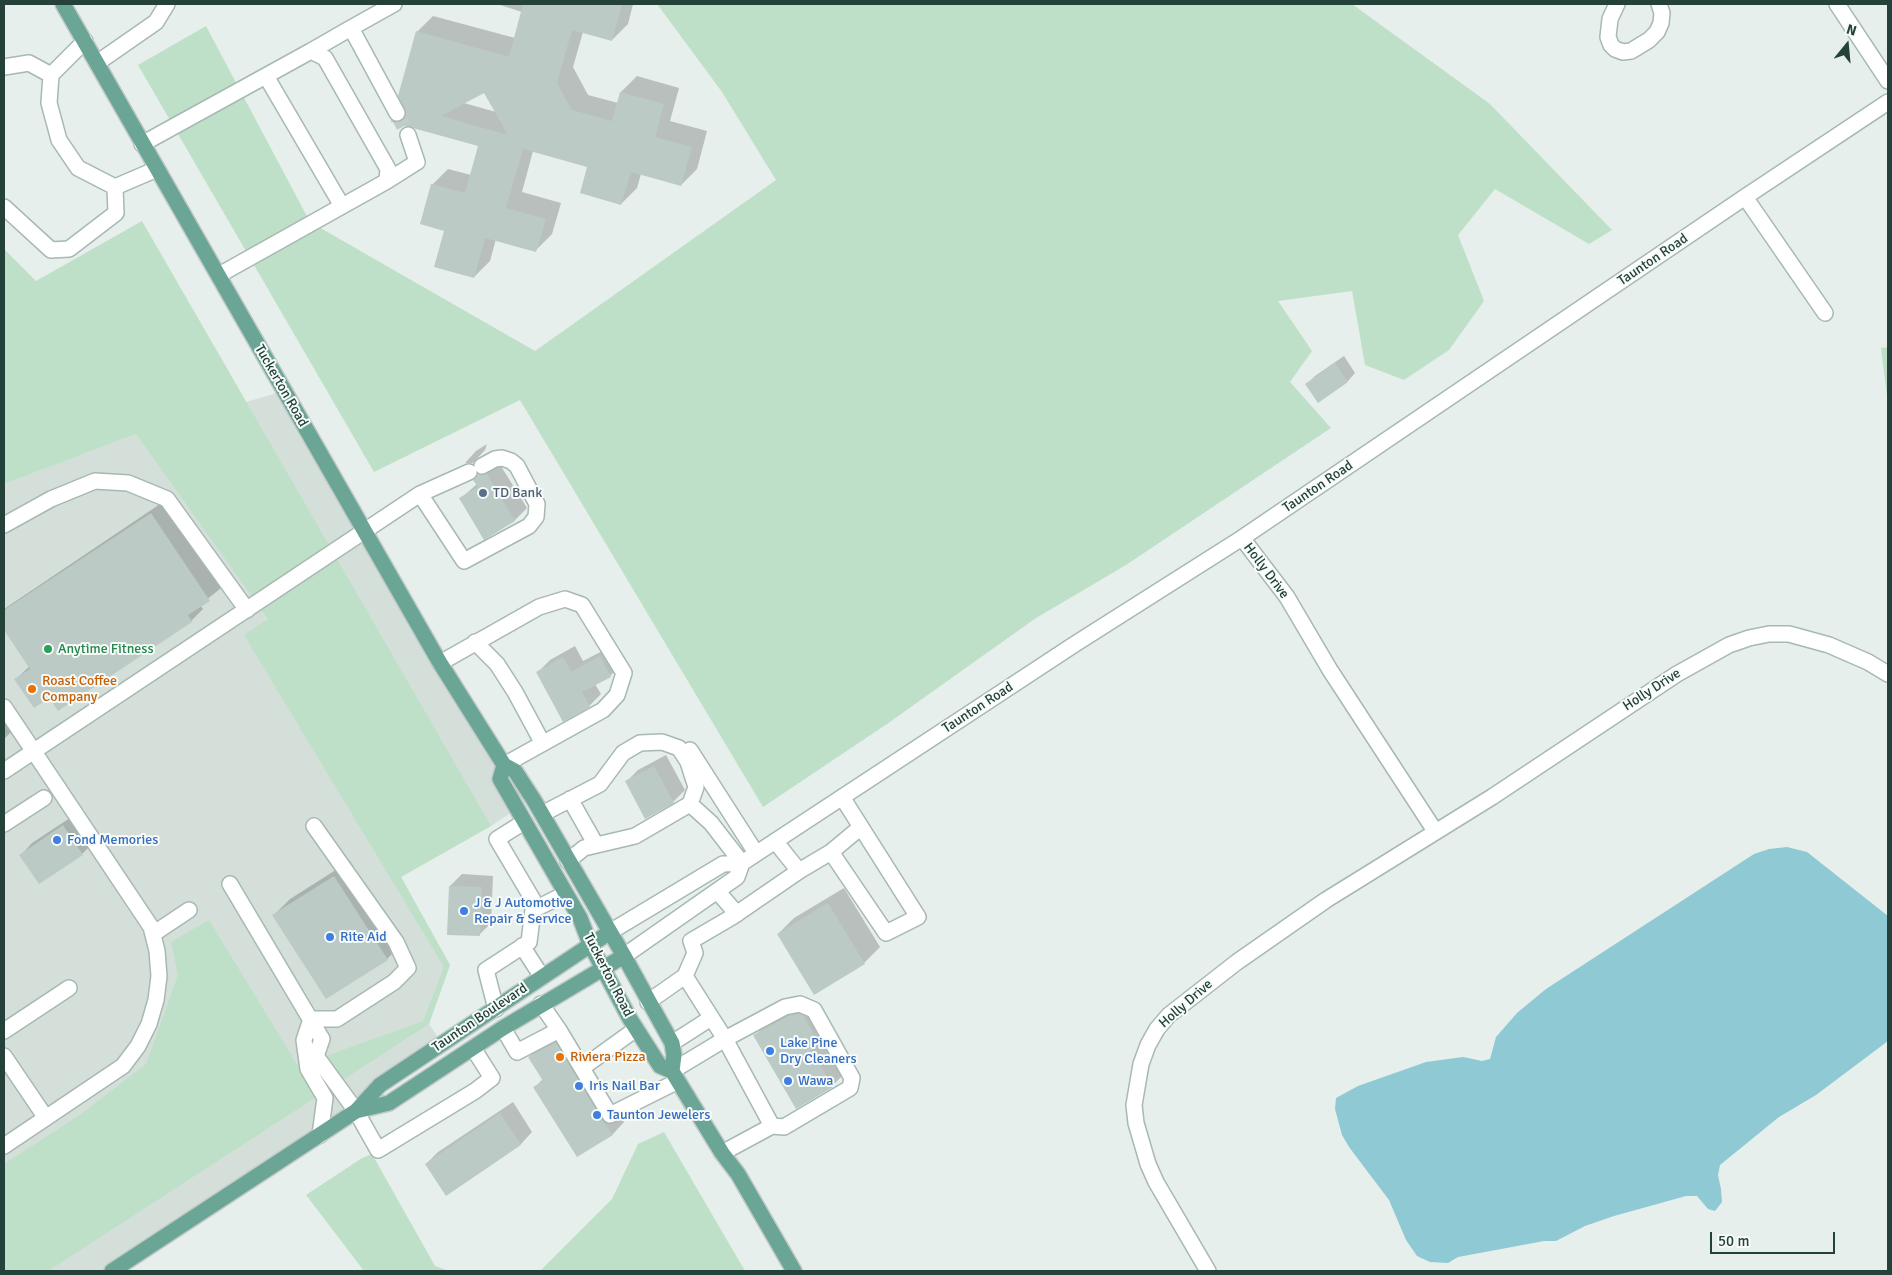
<!DOCTYPE html>
<style>
body{margin:0}
#map{position:relative;width:1892px;height:1275px;overflow:hidden;background:#e6efeb;font-family:Signika,sans-serif}
canvas{display:block}
.frame{position:absolute;inset:0;border:5px solid #24423a;pointer-events:none}
.north{position:absolute;left:1822px;top:20px;width:50px;height:50px;-webkit-text-stroke:4px #f7fbf9;paint-order:stroke;rotate:17deg;font-size:14px;font-weight:700;line-height:20px;text-align:center;color:#24423a}
.north::after{content:'';display:block;margin:auto;width:18px;height:22px;background:#24423a;clip-path:polygon(50% 0,100% 100%,50% 72%,0 100%)}
.scale{position:absolute;left:1710px;top:1232px;width:125px;height:22px;box-sizing:border-box;border:2px solid #24423a;border-top:0;padding-left:6px;font-size:15px;line-height:18px;white-space:nowrap;color:#24423a;-webkit-text-stroke:4px #f7fbf9;paint-order:stroke}
</style>
<div id="map">
<canvas width="1892" height="1275"></canvas>
<div class="frame"></div>
<div class="north">N</div>
<div class="scale">50 m</div>
</div>
<script>
const context = document.querySelector('canvas').getContext('2d');
context.lineJoin = 'round';
function fill(path, color) { context.fillStyle = color; context.fill(path, 'evenodd'); }
const shape = rows => new Path2D(rows.map(r => 'M' + r).join(''));
function trace(path, color, width, dash) { context.strokeStyle = color; context.lineWidth = width; context.lineCap = dash ? 'butt' : 'round'; context.setLineDash(dash || []); context.stroke(path); }
function write(font, color, halo, rows, align = 'center') {
  context.font = font + ' Signika,sans-serif'; context.lineWidth = 4; context.setLineDash([]); context.textBaseline = 'middle'; context.strokeStyle = halo; context.fillStyle = color; for (const [text, x, y, turn = 0] of rows) {
    context.save(); context.translate(x, y); context.rotate((+turn || 0) * Math.PI / 180); context.textAlign = isNaN(turn) ? turn : align; if (halo) context.strokeText(text, 0, 0); context.fillText(text, 0, 0); context.restore();
  }
}
fill(shape([
 [284,391,440,663,519,807,491,826,401,877,450,965,429,1024,447,1051,112,1271,4,1271,4,484,135,434]
]), '#d4dfda');
fill(shape([
 [657,4,1352,4,1490,104,1612,230,1589,244,1495,189,1458,235,1484,301,1449,350,1404,380,1365,365,1352,291,1278,301,1312,351,1290,382,1331,428,1126,565,1036,618,887,724,763,807,520,400,374,472,138,65,206,26,310,222,535,351,776,180,722,92],
 [142,221,491,826,401,877,450,965,429,1024,48,1271,4,1271,4,1164,81,1114,146,1064,178,975,171,942,209,920,298,1066,423,1021,444,967,244,635,268,619,136,434,4,484,4,249,36,281],
 [1888,347,1888,404,1881,348],
 [664,1132,745,1271,540,1271,612,1199,638,1144],
 [372,1154,435,1266,449,1271,364,1271,306,1195,362,1158]
]), '#bfe0c8');
fill(shape([
 [1787,847,1807,852,1888,916,1888,1041,1816,1095,1779,1117,1720,1165,1718,1175,1721,1189,1722,1202,1715,1211,1708,1209,1697,1196,1686,1196,1614,1216,1585,1226,1556,1241,1544,1241,1458,1257,1448,1263,1430,1262,1417,1256,1406,1240,1389,1200,1349,1147,1342,1135,1335,1109,1336,1098,1358,1086,1426,1062,1463,1057,1482,1061,1490,1059,1496,1037,1517,1013,1546,989,1754,854,1769,849]
]), '#8ec9d4');
fill(shape([
 [497,4,633,4,628,24,612,40,583,32,573,67,588,95,618,103,621,92,637,76,679,88,670,121,707,131,697,169,681,185,641,174,637,188,621,204,589,166,533,151,522,192,561,203,552,234,536,250,496,239,490,261,474,277,446,230,432,185,448,169,471,175,480,145,393,121,405,108,417,32,433,16,515,38,522,12],
 [484,91,496,112,464,103],
 [1344,356,1355,373,1348,381,1319,401,1307,384,1315,376],
 [487,444,485,450,473,463,465,463,476,451],
 [491,463,499,463,527,508,515,520,484,538,460,499,477,484,479,475],
 [163,502,221,588,200,605,203,609,191,621,49,697,16,679,30,666,4,627,4,609],
 [575,646,583,661,612,646,622,664,610,676,595,684,601,694,589,706,538,672,550,660],
 [4,720,12,731,4,739],
 [666,755,685,790,673,802,626,782,638,770],
 [76,814,94,842,82,854,39,882,21,855,32,843],
 [350,861,403,943,387,959,274,915,290,899],
 [462,874,493,876,491,923,479,935,450,886],
 [844,888,880,947,864,963,778,934,794,918],
 [812,1002,844,1074,832,1086,755,1036,766,1024],
 [568,1031,614,1108,624,1122,613,1134,577,1156,535,1087,543,1079,529,1057,541,1045],
 [513,1102,532,1132,521,1144,446,1194,426,1164,438,1152]
]), '#0003');
fill(shape([
 [523,4,622,4,612,41,572,30,557,83,572,110,612,121,620,92,664,104,655,137,692,147,681,186,631,172,621,205,580,193,587,167,523,149,506,208,546,219,536,252,485,238,474,278,434,267,444,231,420,224,431,184,465,193,478,146,391,122,391,120,396,122,401,121,406,114,398,96,416,31,509,57],
 [484,93,508,135,441,116],
 [1335,363,1348,382,1318,403,1305,384],
 [478,474,487,474,515,521,484,540,459,498,478,487,473,480],
 [151,513,210,601,188,615,192,622,58,711,49,698,34,708,14,679,30,669,4,630,4,610],
 [600,656,611,677,582,692,590,707,563,722,536,672,563,657,571,672],
 [654,766,674,803,645,819,625,781],
 [63,825,83,855,39,884,19,855],
 [334,876,388,960,326,999,272,915],
 [449,886,482,887,480,936,447,935],
 [828,903,865,964,814,995,777,934],
 [799,1014,803,1015,818,1042,810,1047,833,1087,796,1109,753,1035,788,1016],
 [556,1042,602,1120,613,1135,577,1157,533,1087,543,1081,528,1057],
 [500,1113,521,1145,446,1196,425,1164]
]), '#bbcac4');
trace(shape([
 [397,113,408,135]
]), '#bfccc8', 15, [15, 8]);
const minor = shape([
 [1617,4,1610,19,1608,37,1611,45,1615,49,1623,52,1631,51,1649,40,1657,32,1661,23,1662,13,1659,4],
 [1837,4,1888,81],
 [351,28,394,4],
 [85,41,51,75,49,103,59,140,78,168,115,187,157,169],
 [311,51,351,28,397,113],
 [97,63,156,22,167,4],
 [4,67,29,63,51,75],
 [266,76,342,206],
 [142,144,311,51,325,58,388,169,387,181,219,275],
 [387,181,417,162,408,135],
 [1745,197,1825,313],
 [4,207,51,250,69,249,116,213,115,187],
 [420,494,469,472],
 [4,525,51,499,95,481,128,483,167,499,247,610],
 [1242,538,1287,597,1330,670,1435,831],
 [475,642,497,664,515,692,542,742],
 [440,663,539,607,565,599,582,605,624,673,617,695,603,710,504,765],
 [4,707,151,927,157,951,159,976,156,1000,149,1024,138,1046,123,1066,4,1146],
 [690,750,756,853],
 [4,771,420,494,464,561,529,526,536,517,537,504,517,466,511,461,502,458,495,459,482,466],
 [570,799,596,845],
 [690,804,711,823,742,863],
 [542,814,600,784,623,753,640,743,662,742,679,748,688,762,696,787,690,804,635,836,584,848,568,861],
 [4,824,44,798],
 [775,841,799,871,831,852,886,933,918,917,842,797],
 [831,852,861,827],
 [230,884,322,1039,316,1056,356,1111,378,1150,475,1091,492,1078,473,1048],
 [718,892,737,914],
 [533,910,565,894],
 [610,932,723,864,742,863,1075,644,1242,538,1745,197,1888,102],
 [153,934,189,910],
 [522,946,542,977],
 [624,956,737,877,742,863],
 [685,976,725,1039,785,1007,800,1004,814,1010,852,1078,850,1088,784,1127,772,1126],
 [648,1002,685,976,695,953,691,941,732,917,799,871],
 [541,1004,559,1030,610,1115,678,1081],
 [496,1009,486,970,529,942,533,910,533,900,497,839,524,822],
 [311,1019,337,1019,394,982,408,968,396,942,314,826],
 [311,1019,304,1040,308,1069,325,1098,320,1135],
 [503,1028,517,1052,559,1030],
 [4,1031,69,988],
 [672,1043,711,1018],
 [4,1056,46,1118],
 [582,1068,636,1029],
 [672,1071,725,1039,772,1126,722,1153],
 [1208,1271,1156,1182,1148,1164,1136,1123,1134,1105,1141,1064,1148,1045,1157,1029,1169,1015,1237,962,1326,900,1492,797,1677,674,1729,645,1749,638,1769,634,1789,634,1829,645,1868,662,1888,674]
]);
const major = shape([
 [63,4,440,663,504,765,515,771,535,802,624,956,672,1043,674,1055,672,1071,678,1081,722,1153,738,1174,794,1271],
 [504,765,500,779,580,918,590,944,630,1019,660,1066,672,1071],
 [356,1111,389,1103,503,1028,624,956],
 [112,1271,356,1111,380,1085,610,932]
]);
trace(minor, '#a8b8b2', 18);
trace(major, '#c2cac8', 18);
trace(minor, '#fff', 15);
trace(major, '#6aa596', 15);
for (const [x, y, r, color] of [
 [483,493,5,"#5c6f8a"],
 [48,649,5,"#2e9e5b"],
 [32,689,5,"#e8710a"],
 [57,840,5,"#3f7fe0"],
 [464,911,5,"#3f7fe0"],
 [330,937,5,"#3f7fe0"],
 [770,1051,5,"#3f7fe0"],
 [560,1057,5,"#e8710a"],
 [788,1081,5,"#3f7fe0"],
 [579,1086,5,"#3f7fe0"],
 [597,1115,5,"#3f7fe0"]
]) { const dot = new Path2D(); dot.arc(x, y, r, 0, 2 * Math.PI); context.fillStyle = color; context.fill(dot); trace(dot, '#f7fbf9', 2); }
write('14px', '#24423a', '#f7fbf9', [
 ["Taunton Road",1653,260,-34],
 ["Tuckerton Road",281,386,60],
 ["Taunton Road",1318,487,-34],
 ["Holly Drive",1266,571,53],
 ["Holly Drive",1652,690,-33],
 ["Taunton Road",978,708,-33],
 ["Tuckerton Road",608,975,63],
 ["Holly Drive",1186,1004,-41],
 ["Taunton Boulevard",480,1018,-34]
]);
write('14px', '#4e5e75', '#f7fbf9', [
 ["TD Bank",493,493]
], 'left');
write('14px', '#27864d', '#f7fbf9', [
 ["Anytime Fitness",58,649]
], 'left');
write('14px', '#c56008', '#f7fbf9', [
 ["Roast Coffee",42,681],
 ["Company",42,697],
 ["Riviera Pizza",570,1057]
], 'left');
write('14px', '#366cbe', '#f7fbf9', [
 ["Fond Memories",67,840],
 ["J & J Automotive",474,903],
 ["Repair & Service",474,919],
 ["Rite Aid",340,937],
 ["Lake Pine",780,1043],
 ["Dry Cleaners",780,1059],
 ["Wawa",798,1081],
 ["Iris Nail Bar",589,1086],
 ["Taunton Jewelers",607,1115]
], 'left');
</script>
